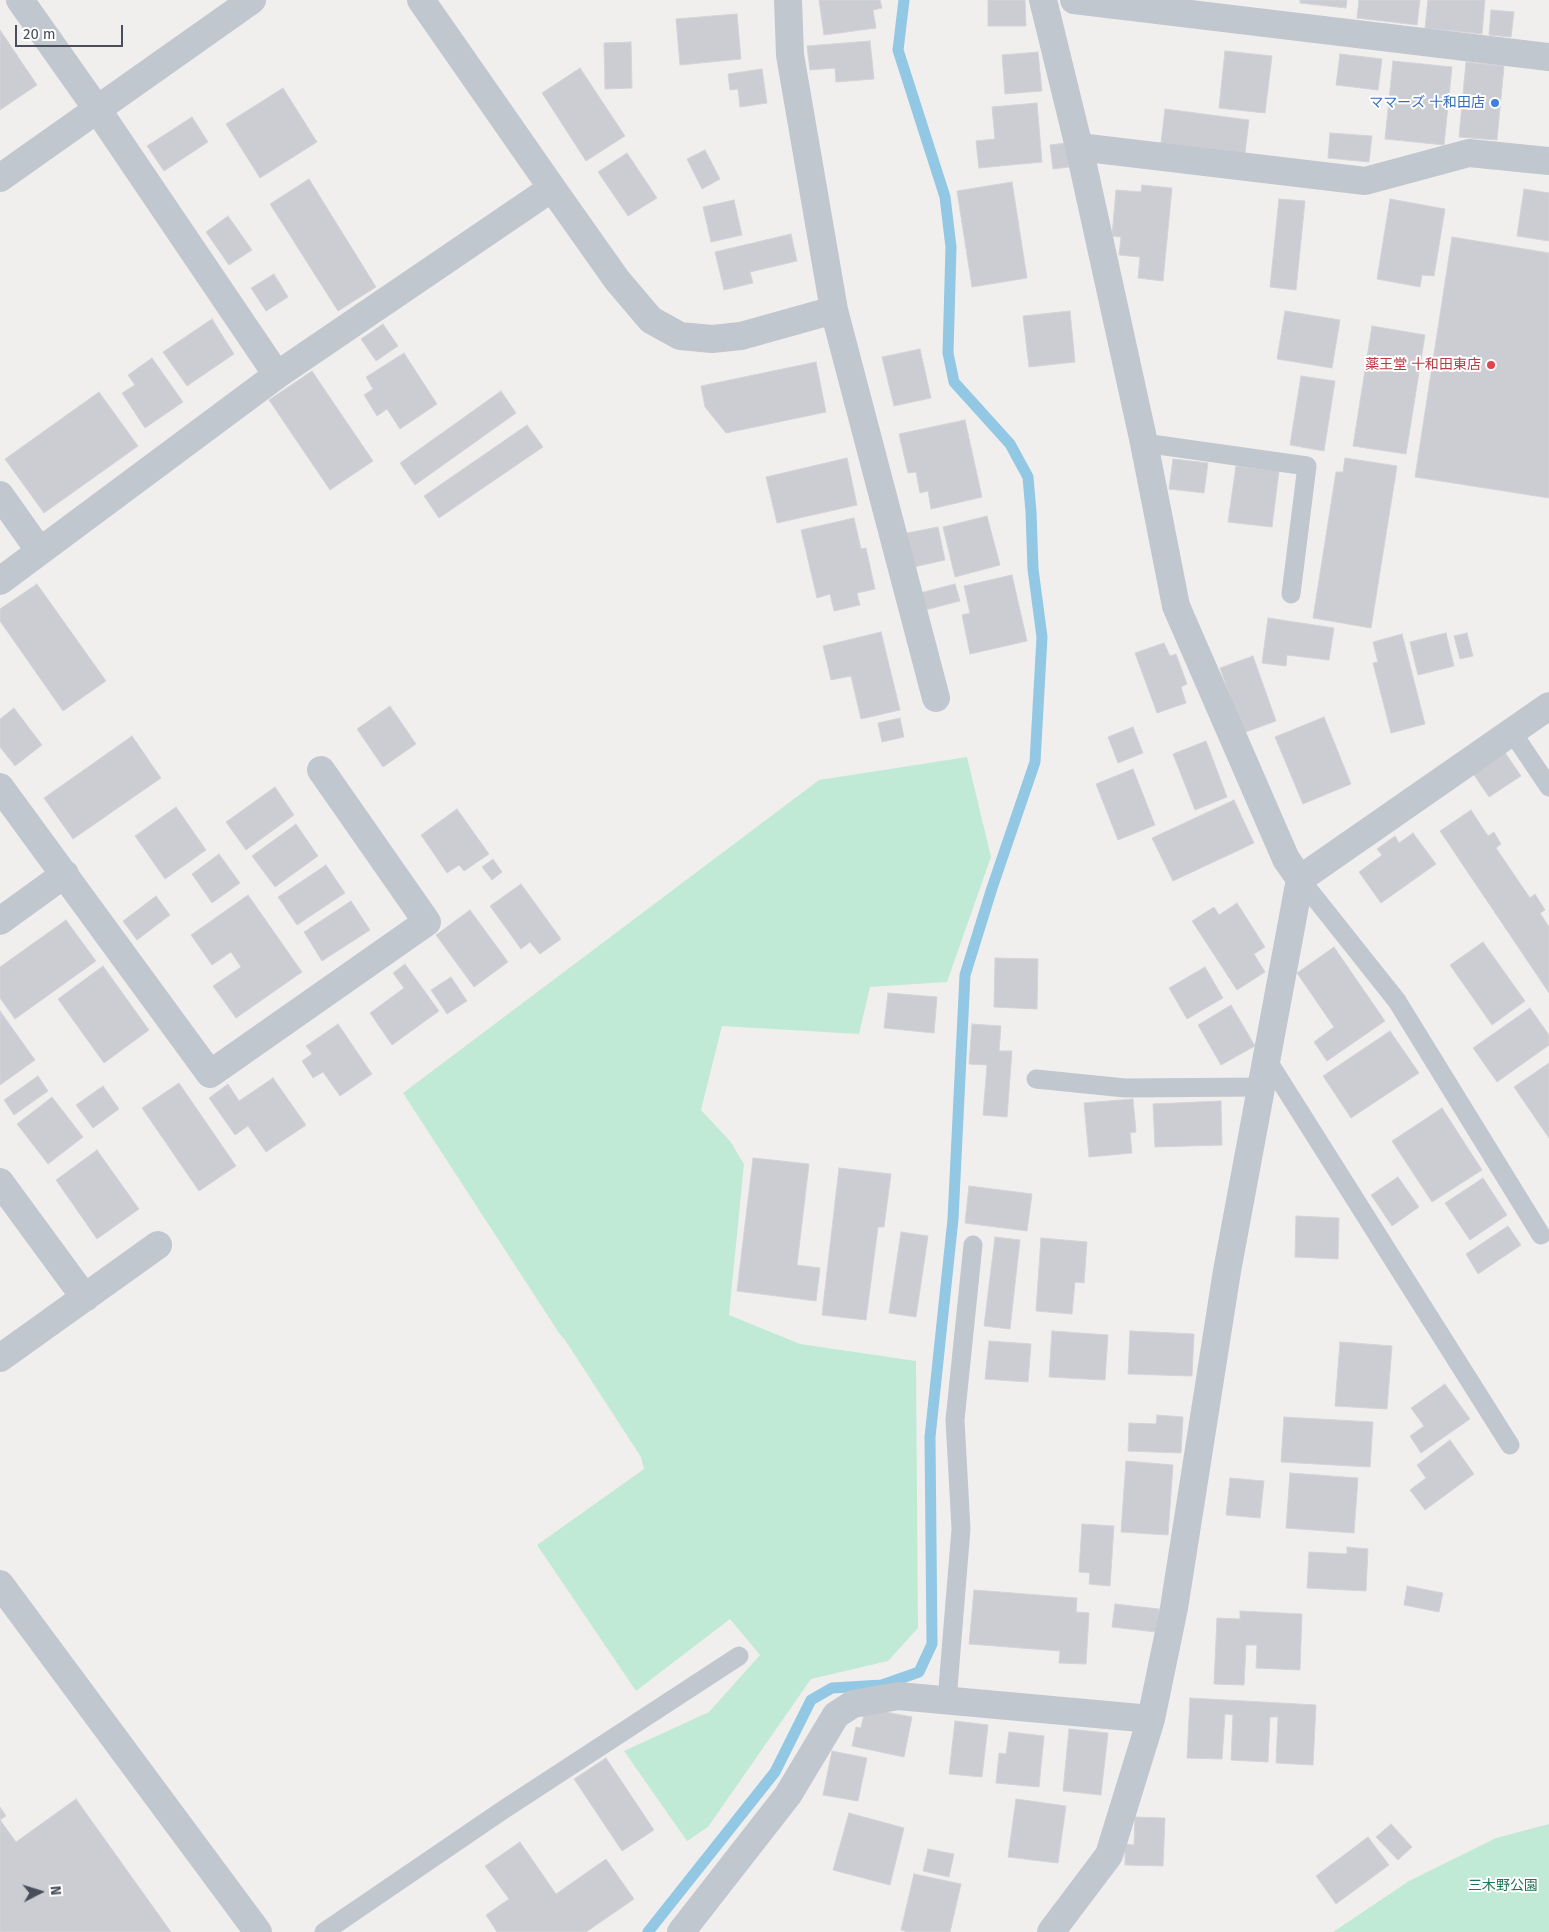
<!DOCTYPE html>
<meta charset="utf-8">
<style>
body{margin:0}
#map{position:relative;width:1549px;height:1932px;overflow:hidden;background:#f1efee;font-family:"Fira Sans",sans-serif}
canvas{display:block}
.north{position:absolute;left:15px;top:1867px;width:50px;height:50px;-webkit-text-stroke:4px #fff;paint-order:stroke;rotate:85deg;font-size:14px;font-weight:700;line-height:20px;text-align:center;color:#484f5a}
.north::after{content:'';display:block;margin:auto;width:18px;height:22px;background:#484f5a;clip-path:polygon(50% 0,100% 100%,50% 72%,0 100%)}
.scale{position:absolute;left:15px;top:25px;width:108px;height:22px;box-sizing:border-box;border:2px solid #484f5a;border-top:0;padding-left:6px;font-size:15px;line-height:18px;white-space:nowrap;color:#484f5a;-webkit-text-stroke:4px #fff;paint-order:stroke}
</style>
<div id="map">
<canvas width="1549" height="1932"></canvas>
<div class="north">N</div>
<div class="scale">20 m</div>
</div>
<script>
const context = document.querySelector('canvas').getContext('2d');
context.lineJoin = 'round';
function fill(path, color) { context.fillStyle = color; context.fill(path, 'evenodd'); }
const shape = rows => new Path2D(rows.map(r => 'M' + r).join(''));
function trace(path, color, width, dash) { context.strokeStyle = color; context.lineWidth = width; context.lineCap = dash ? 'butt' : 'round'; context.setLineDash(dash || []); context.stroke(path); }
function write(font, color, halo, rows, align = 'center') {
  context.font = font + ' "Fira Sans","Noto Sans JP",sans-serif'; context.lineWidth = 4; context.setLineDash([]); context.textBaseline = 'middle'; context.strokeStyle = halo; context.fillStyle = color; for (const [text, x, y, turn = 0] of rows) {
    context.save(); context.translate(x, y); context.rotate((+turn || 0) * Math.PI / 180); context.textAlign = isNaN(turn) ? turn : align; if (halo) context.strokeText(text, 0, 0); context.fillText(text, 0, 0); context.restore();
  }
}
fill(shape([
 [967,757,991,857,947,982,870,987,859,1034,722,1026,701,1110,730,1141,744,1164,729,1315,800,1344,916,1361,918,1628,888,1661,811,1679,708,1827,687,1841,624,1751,709,1712,760,1655,730,1619,636,1691,537,1545,644,1469,641,1457,565,1340,559,1333,403,1093,819,780],
 [1549,1824,1549,1932,1333,1932,1409,1881,1496,1838]
]), '#c1ead6');
trace(shape([
 [648,1932,775,1772,811,1700,832,1688,882,1685,919,1672,932,1644,930,1437,953,1219,965,975,992,888,1035,762,1042,637,1033,569,1031,512,1028,477,1010,444,954,382,948,353,951,247,945,197,898,50,904,0]
]), '#92c8e3', 11);
const building = shape([
 [819,0,880,0,882,8,873,10,876,28,824,35,819,0],
 [988,0,1025,0,1026,26,988,26,988,0],
 [1300,0,1347,0,1346,8,1300,3,1300,0],
 [1359,0,1420,0,1417,25,1357,18,1359,0],
 [1428,0,1485,0,1482,34,1425,28,1428,0],
 [1491,10,1514,12,1511,37,1489,35,1491,10],
 [737,14,741,59,680,65,676,19,737,14],
 [0,30,37,85,0,110,0,30],
 [870,41,874,79,836,82,835,68,810,70,807,46,870,41],
 [631,42,632,88,605,89,604,43,631,42],
 [1225,51,1272,56,1265,113,1219,108,1225,51],
 [1038,52,1042,91,1005,94,1002,55,1038,52],
 [1340,54,1382,59,1378,90,1336,85,1340,54],
 [1393,61,1452,67,1444,145,1385,139,1393,61],
 [1466,62,1504,66,1497,140,1459,137,1466,62],
 [580,68,625,136,586,161,542,93,580,68],
 [762,69,767,103,740,107,738,89,730,90,728,74,762,69],
 [283,88,317,142,260,178,226,124,283,88],
 [1037,103,1042,162,979,168,976,141,995,139,992,107,1037,103],
 [1165,109,1249,120,1245,153,1161,143,1165,109],
 [192,117,208,142,164,171,147,146,192,117],
 [1330,133,1372,136,1369,162,1328,158,1330,133],
 [1066,143,1069,167,1053,169,1050,145,1066,143],
 [705,150,720,179,702,189,687,159,705,150],
 [627,153,657,198,628,216,598,172,627,153],
 [309,179,376,287,338,311,270,204,309,179],
 [1012,182,1027,278,972,287,957,191,1012,182],
 [1142,185,1172,188,1163,281,1138,278,1140,257,1119,255,1121,237,1112,236,1116,190,1141,192,1142,185],
 [1524,189,1549,193,1549,241,1517,236,1524,189],
 [1279,199,1305,201,1296,290,1270,287,1279,199],
 [1390,199,1445,209,1434,276,1422,275,1420,287,1377,279,1390,199],
 [734,200,742,235,711,242,703,207,734,200],
 [228,216,252,250,229,265,206,232,228,216],
 [791,234,797,261,750,272,753,283,724,290,715,252,791,234],
 [1452,237,1549,253,1549,498,1415,477,1452,237],
 [274,274,288,297,266,311,251,288,274,274],
 [1070,311,1075,362,1029,367,1023,316,1070,311],
 [1285,311,1340,320,1332,368,1277,359,1285,311],
 [212,319,234,354,187,386,163,352,212,319],
 [383,324,398,346,376,361,361,339,383,324],
 [1372,326,1425,335,1406,454,1353,446,1372,326],
 [920,349,931,398,894,406,882,357,920,349],
 [404,353,437,404,400,429,387,409,377,416,364,395,373,389,366,377,404,353],
 [152,358,183,402,145,428,122,393,135,385,128,375,152,358],
 [816,362,826,412,726,433,705,407,701,386,816,362],
 [312,371,373,461,330,490,269,400,312,371],
 [1301,376,1335,381,1324,451,1290,445,1301,376],
 [501,391,516,413,415,485,400,463,501,391],
 [99,392,138,446,44,513,5,459,99,392],
 [965,420,982,497,931,509,928,491,920,493,916,472,908,473,899,434,965,420],
 [527,425,543,447,439,518,424,496,527,425],
 [847,458,857,505,777,523,766,477,847,458],
 [1345,458,1397,466,1371,628,1313,618,1336,472,1343,472,1345,458],
 [1173,459,1208,463,1204,493,1169,489,1173,459],
 [1236,466,1279,471,1272,527,1228,522,1236,466],
 [987,516,1000,565,955,577,943,527,987,516],
 [854,518,861,549,866,548,875,589,857,593,860,605,834,611,830,594,817,598,801,530,854,518],
 [938,527,945,560,914,567,907,533,938,527],
 [1012,575,1027,641,970,654,962,615,970,613,964,586,1012,575],
 [37,584,106,681,63,711,0,621,0,609,37,584],
 [955,584,960,601,925,610,920,593,955,584],
 [1268,618,1334,628,1329,660,1287,655,1286,666,1262,663,1268,618],
 [881,632,900,710,861,719,851,676,831,680,823,646,881,632],
 [1446,633,1454,666,1418,675,1410,642,1446,633],
 [1467,633,1473,656,1460,659,1454,636,1467,633],
 [1402,634,1425,724,1391,733,1373,663,1378,662,1373,642,1402,634],
 [1164,643,1170,656,1176,654,1187,684,1181,687,1186,703,1157,713,1135,653,1164,643],
 [1253,656,1276,721,1243,733,1220,668,1253,656],
 [390,706,416,744,383,767,357,729,390,706],
 [14,708,42,745,15,766,0,747,0,719,14,708],
 [1324,717,1351,784,1303,804,1275,737,1324,717],
 [900,718,904,737,882,742,878,723,900,718],
 [1133,727,1143,753,1118,763,1108,737,1133,727],
 [132,736,161,778,73,839,44,798,132,736],
 [1206,741,1227,797,1195,810,1173,754,1206,741],
 [1504,751,1521,776,1489,797,1472,772,1504,751],
 [1133,769,1155,825,1118,840,1096,784,1133,769],
 [275,787,294,815,246,850,226,822,275,787],
 [1234,800,1254,843,1173,881,1152,838,1234,800],
 [176,807,206,850,165,879,135,836,176,807],
 [457,809,489,854,464,871,459,865,447,873,421,835,457,809],
 [1471,810,1488,836,1494,832,1501,844,1496,848,1530,898,1535,894,1545,910,1540,913,1549,927,1549,993,1440,831,1471,810],
 [296,824,318,856,275,887,252,856,296,824],
 [1413,833,1436,864,1381,903,1359,872,1382,855,1377,849,1395,836,1399,843,1413,833],
 [219,854,240,883,212,903,192,874,219,854],
 [493,859,502,872,492,880,482,867,493,859],
 [326,865,345,893,297,925,278,897,326,865],
 [521,884,561,939,540,954,530,942,521,949,490,906,521,884],
 [248,895,302,972,236,1018,213,986,241,967,231,952,212,965,191,935,248,895],
 [156,896,170,915,137,940,123,921,156,896],
 [351,901,370,930,322,961,304,932,351,901],
 [1237,903,1265,947,1254,954,1265,972,1237,990,1192,921,1214,907,1219,915,1237,903],
 [470,910,508,962,474,987,436,935,470,910],
 [66,920,96,961,15,1019,0,998,0,967,66,920],
 [1483,942,1525,1001,1492,1025,1450,965,1483,942],
 [1334,947,1385,1021,1327,1061,1314,1042,1334,1027,1297,973,1334,947],
 [995,958,1038,959,1037,1009,994,1007,995,958],
 [405,964,439,1011,392,1045,370,1013,404,988,393,973,405,964],
 [103,966,149,1030,104,1063,58,999,103,966],
 [1205,967,1223,998,1187,1019,1169,988,1205,967],
 [451,977,467,1001,447,1014,431,990,451,977],
 [888,993,937,997,934,1033,884,1028,888,993],
 [1231,1005,1255,1046,1221,1065,1198,1025,1231,1005],
 [1530,1008,1549,1035,1549,1045,1497,1082,1473,1048,1530,1008],
 [0,1011,35,1060,0,1085,0,1011],
 [338,1024,372,1074,340,1096,323,1072,313,1078,302,1061,312,1054,306,1046,338,1024],
 [972,1024,1001,1026,999,1051,1012,1051,1007,1117,983,1115,987,1065,969,1064,972,1024],
 [1390,1031,1419,1073,1351,1118,1323,1076,1390,1031],
 [1549,1063,1549,1138,1514,1087,1549,1063],
 [38,1076,48,1091,14,1115,4,1100,38,1076],
 [273,1078,306,1125,266,1152,248,1126,235,1135,209,1098,228,1084,239,1101,273,1078],
 [179,1083,236,1166,199,1191,142,1108,179,1083],
 [103,1086,119,1109,93,1128,76,1105,103,1086],
 [52,1097,83,1137,48,1164,17,1124,52,1097],
 [1133,1099,1136,1132,1130,1133,1132,1153,1089,1157,1084,1103,1133,1099],
 [1221,1101,1222,1145,1155,1147,1153,1104,1221,1101],
 [1442,1108,1482,1170,1432,1202,1392,1141,1442,1108],
 [97,1150,139,1209,97,1239,56,1180,97,1150],
 [753,1158,809,1164,797,1265,820,1268,816,1301,737,1291,753,1158],
 [839,1168,891,1174,884,1227,878,1227,866,1320,822,1315,839,1168],
 [1398,1177,1419,1207,1392,1226,1371,1195,1398,1177],
 [1483,1178,1507,1215,1470,1240,1445,1203,1483,1178],
 [969,1186,1032,1194,1027,1231,965,1223,969,1186],
 [1296,1216,1339,1218,1338,1259,1295,1257,1296,1216],
 [1508,1226,1521,1245,1478,1274,1466,1254,1508,1226],
 [901,1232,928,1236,916,1317,889,1313,901,1232],
 [995,1237,1020,1240,1010,1329,984,1326,995,1237],
 [1041,1238,1087,1242,1084,1283,1075,1282,1072,1314,1036,1311,1041,1238],
 [1052,1331,1108,1335,1105,1380,1049,1377,1052,1331],
 [1130,1331,1194,1334,1192,1376,1128,1374,1130,1331],
 [989,1341,1031,1344,1028,1382,985,1379,989,1341],
 [1340,1342,1392,1346,1387,1409,1335,1406,1340,1342],
 [1445,1384,1470,1419,1421,1453,1410,1436,1424,1426,1411,1408,1445,1384],
 [1157,1415,1183,1417,1181,1453,1128,1451,1129,1423,1156,1424,1157,1415],
 [1284,1417,1373,1422,1370,1467,1281,1462,1284,1417],
 [1450,1440,1474,1474,1425,1510,1410,1490,1426,1478,1417,1465,1450,1440],
 [1126,1461,1173,1465,1168,1535,1121,1532,1126,1461],
 [1290,1473,1358,1478,1354,1533,1286,1528,1290,1473],
 [1230,1478,1264,1481,1260,1518,1226,1515,1230,1478],
 [1082,1524,1114,1526,1110,1586,1089,1584,1090,1573,1079,1572,1082,1524],
 [1347,1547,1368,1549,1366,1591,1307,1588,1309,1552,1347,1554,1347,1547],
 [1407,1586,1443,1593,1439,1612,1404,1605,1407,1586],
 [974,1590,1077,1598,1076,1612,1089,1613,1086,1664,1059,1663,1060,1651,969,1644,974,1590],
 [1115,1604,1159,1609,1156,1632,1112,1627,1115,1604],
 [1240,1611,1302,1614,1300,1670,1256,1668,1257,1645,1246,1645,1244,1685,1214,1684,1217,1618,1240,1619,1240,1611],
 [1190,1698,1316,1705,1313,1765,1276,1763,1278,1717,1270,1717,1268,1762,1231,1760,1233,1715,1225,1714,1222,1759,1187,1758,1190,1698],
 [865,1708,912,1717,904,1757,852,1746,856,1727,861,1728,865,1708],
 [955,1721,988,1725,982,1777,949,1774,955,1721],
 [1069,1729,1108,1733,1101,1795,1063,1791,1069,1729],
 [1009,1732,1044,1736,1039,1787,996,1783,999,1753,1006,1754,1009,1732],
 [832,1751,867,1758,858,1801,823,1795,832,1751],
 [606,1758,654,1830,622,1851,574,1779,606,1758],
 [76,1799,171,1932,0,1932,0,1807,6,1816,0,1820,16,1842,76,1799],
 [1016,1799,1066,1806,1058,1863,1008,1857,1016,1799],
 [849,1813,904,1828,890,1885,833,1870,849,1813],
 [1135,1817,1165,1818,1163,1866,1125,1865,1125,1844,1134,1845,1135,1817],
 [1391,1824,1412,1847,1398,1860,1376,1837,1391,1824],
 [1368,1837,1389,1865,1336,1904,1316,1876,1368,1837],
 [520,1842,556,1894,606,1859,634,1899,586,1932,497,1932,486,1915,509,1899,485,1866,520,1842],
 [928,1849,954,1854,949,1877,923,1871,928,1849],
 [914,1874,961,1884,950,1932,908,1932,901,1930,914,1874]
]);
fill(building, '#cccdd2');
trace(building, '#d3d4d9', 1);
trace(shape([
 [1144,443,1307,466,1291,594],
 [1512,732,1549,787],
 [1300,879,1397,1001,1541,1235],
 [1266,1058,1510,1445],
 [1036,1079,1125,1088,1261,1087],
 [947,1700,961,1529,955,1420,973,1245],
 [324,1932,503,1810,739,1656]
]), '#c0c7cf', 19);
trace(shape([
 [20,0,97,109,277,375],
 [788,0,790,55,834,310,936,698],
 [1043,0,1079,147,1144,443,1176,606,1286,859,1300,879],
 [1074,0,1549,57],
 [1079,147,1365,181,1469,153,1549,161],
 [552,188,617,280,651,320,680,336,712,339,741,336,834,310],
 [0,495,39,550],
 [0,581,277,375,552,188,421,0],
 [0,787,210,1074,427,922,321,770],
 [0,921,65,874],
 [0,1182,85,1298],
 [0,1358,158,1245],
 [681,1932,788,1795,836,1715,853,1704,898,1696,1151,1719],
 [1051,1932,1109,1855,1151,1719,1174,1608,1227,1271,1300,879,1549,706]
]), '#c0c7cf', 28);
trace(shape([
 [0,178,252,0],
 [0,1584,258,1932]
]), '#c0c7cf', 28);
for (const [x, y, r, color] of [
 [1495,103,5,"#3f7fe0"],
 [1491,365,5,"#e0444e"]
]) { const dot = new Path2D(); dot.arc(x, y, r, 0, 2 * Math.PI); context.fillStyle = color; context.fill(dot); trace(dot, '#fff', 2); }
write('14px', '#366cbe', '#fff', [
 ["ママーズ 十和田店",1485,103]
], 'right');
write('14px', '#be3a42', '#fff', [
 ["薬王堂 十和田東店",1481,365]
], 'right');
write('14px', '#207455', '#fff', [
 ["三木野公園",1503,1886]
]);
</script>
